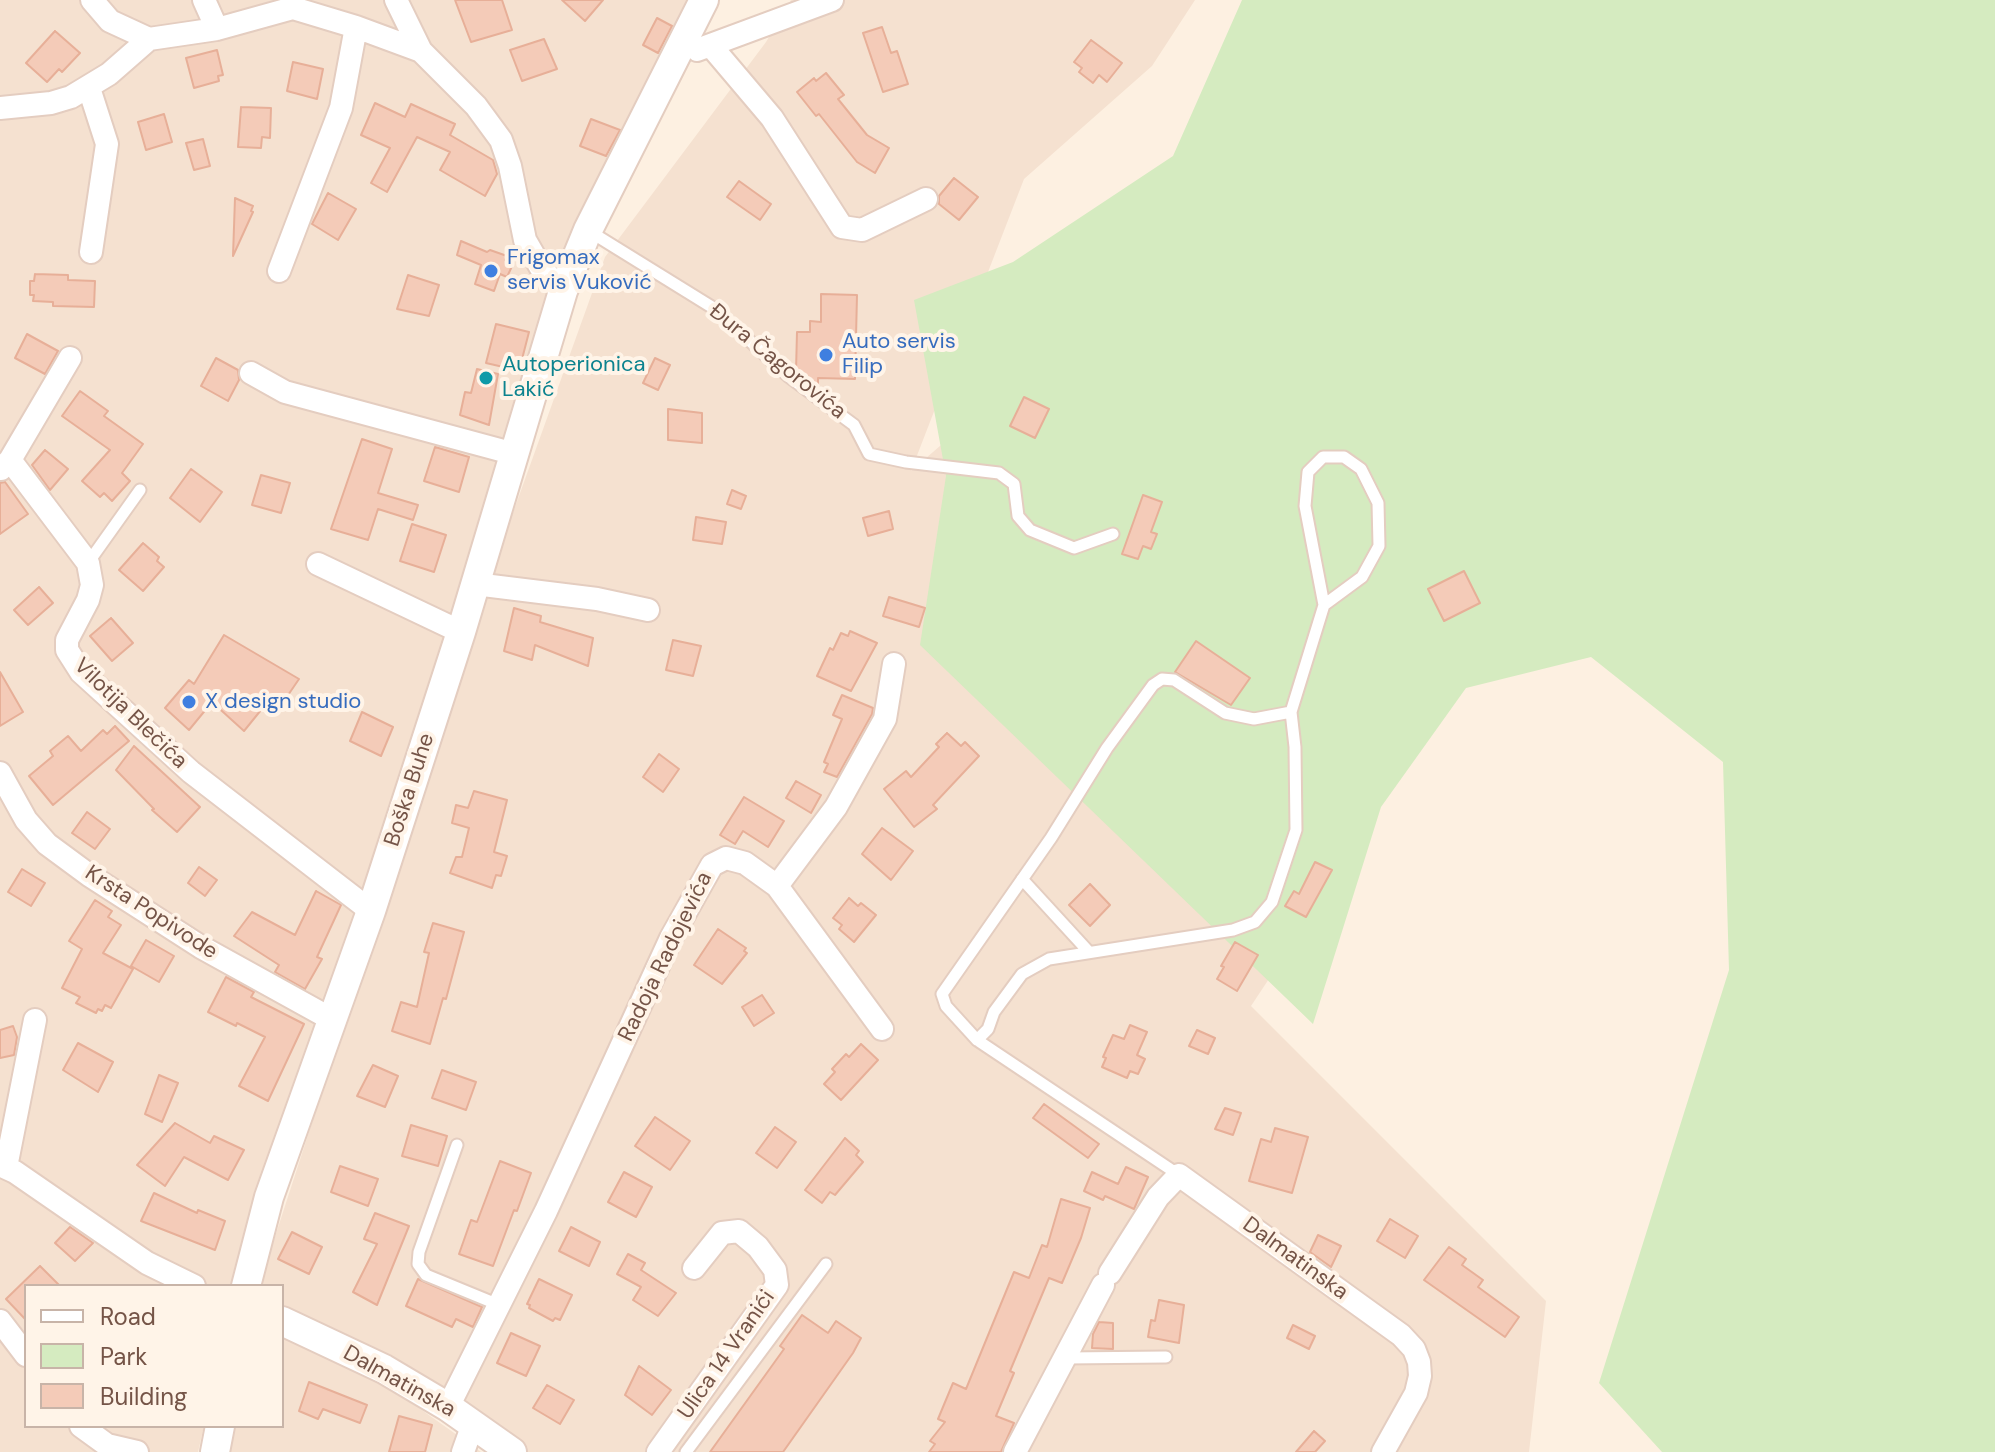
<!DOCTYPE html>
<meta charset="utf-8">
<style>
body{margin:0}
#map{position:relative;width:1995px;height:1452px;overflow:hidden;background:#fdf0e1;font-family:"DM Sans",sans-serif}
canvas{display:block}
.legend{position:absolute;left:24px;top:1284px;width:260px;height:144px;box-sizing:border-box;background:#fff4e8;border:2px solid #c8b4a8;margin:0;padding:10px 14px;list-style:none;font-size:24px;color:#755447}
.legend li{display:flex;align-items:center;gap:16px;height:40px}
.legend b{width:40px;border:2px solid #c8b4a8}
</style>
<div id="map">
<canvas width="1995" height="1452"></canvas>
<ul class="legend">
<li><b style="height:10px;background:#fff"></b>Road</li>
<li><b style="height:22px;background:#d5ebc0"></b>Park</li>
<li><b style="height:22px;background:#f4cbb8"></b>Building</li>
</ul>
</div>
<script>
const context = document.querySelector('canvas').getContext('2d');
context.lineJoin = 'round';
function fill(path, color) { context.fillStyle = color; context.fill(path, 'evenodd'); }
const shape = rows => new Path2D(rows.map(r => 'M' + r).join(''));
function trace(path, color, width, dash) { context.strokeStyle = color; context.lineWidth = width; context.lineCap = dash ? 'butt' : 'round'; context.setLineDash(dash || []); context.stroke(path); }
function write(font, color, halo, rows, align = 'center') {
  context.font = font + ' "DM Sans",sans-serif'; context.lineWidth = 8; context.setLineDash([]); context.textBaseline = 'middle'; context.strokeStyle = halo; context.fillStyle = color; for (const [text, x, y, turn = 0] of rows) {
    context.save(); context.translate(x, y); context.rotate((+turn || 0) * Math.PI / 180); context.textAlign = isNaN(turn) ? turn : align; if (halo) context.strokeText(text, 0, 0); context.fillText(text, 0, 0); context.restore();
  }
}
fill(shape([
 [0,0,694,0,571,243,372,879,233,1286,26,1286,26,1426,204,1426,198,1452,0,1452],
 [791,0,1195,0,1152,66,1024,179,911,471,1043,357,1351,855,1251,1006,1546,1301,1529,1452,523,1452,450,1400,282,1307,282,1286,259,1286,483,596,605,257,766,42],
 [282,1333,378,1379,481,1452,224,1452,229,1426,282,1426]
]), '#f5e1d0');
fill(shape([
 [1242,0,1995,0,1995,1452,1662,1452,1599,1383,1729,970,1723,762,1591,657,1466,688,1381,807,1313,1024,920,645,946,476,914,300,1013,262,1173,156]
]), '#d5ebc0');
const building = shape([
 [455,0,502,0,512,30,471,42,455,0],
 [562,0,603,0,585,21,562,0],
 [657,18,672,26,658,53,643,45,657,18],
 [882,27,891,53,897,51,908,84,883,92,863,33,882,27],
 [55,31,80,53,62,72,59,69,47,82,26,63,55,31],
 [544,39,557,69,522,81,510,50,544,39],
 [1091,40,1122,63,1107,82,1099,75,1093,83,1079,72,1082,68,1074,62,1091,40],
 [217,50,223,75,218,76,219,81,194,88,186,58,217,50],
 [293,62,323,69,317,99,287,91,293,62],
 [826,73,844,95,838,99,867,135,889,148,875,173,857,162,819,114,816,116,797,92,814,78,816,81,826,73],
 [375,103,405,117,411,104,455,124,450,135,493,160,497,174,485,196,440,170,450,152,417,137,387,192,371,183,390,148,361,135,375,103],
 [241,107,271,108,270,138,262,137,261,148,238,147,241,107],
 [164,114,172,142,146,150,138,122,164,114],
 [591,119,620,130,606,156,580,146,591,119],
 [203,139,210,166,194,170,186,143,203,139],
 [954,178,978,197,959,220,939,204,939,196,954,178],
 [739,181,771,204,760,220,727,197,739,181],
 [328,193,356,209,338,240,312,224,328,193],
 [235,198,253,206,251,211,253,212,233,256,235,198],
 [461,241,487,252,490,250,507,256,505,260,513,264,507,277,500,274,494,291,475,284,481,265,457,255,461,241],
 [35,274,68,275,68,280,95,281,94,307,53,306,53,302,33,301,34,295,30,295,30,281,34,281,35,274],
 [408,275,439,285,429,316,397,309,408,275],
 [821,294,857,295,855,379,818,378,818,388,796,371,797,332,810,332,810,321,821,322,821,294],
 [496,324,529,332,521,363,514,362,512,369,486,363,496,324],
 [27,334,58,351,45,374,15,358,27,334],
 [216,358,238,370,239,380,228,401,201,386,216,358],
 [655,358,670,365,658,390,643,383,655,358],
 [477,369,498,374,489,425,460,415,465,392,471,393,477,369],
 [80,391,108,411,104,416,143,444,122,473,130,481,112,501,104,493,100,497,82,481,110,450,62,416,80,391],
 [1024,397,1049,409,1035,438,1010,426,1024,397],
 [668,409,702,413,702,443,668,440,668,409],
 [362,439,392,449,378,493,418,505,413,520,378,509,368,540,331,529,362,439],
 [435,447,469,457,459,492,424,481,435,447],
 [45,450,68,469,50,490,32,465,45,450],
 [191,469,222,492,200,522,170,498,191,469],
 [261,475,290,483,281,513,252,505,261,475],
 [5,482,28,514,0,534,0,483,5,482],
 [732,490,746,496,741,509,727,504,732,490],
 [1143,495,1162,502,1151,532,1157,534,1151,549,1143,546,1138,559,1122,554,1143,495],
 [889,511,893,529,868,536,863,518,889,511],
 [696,517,726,522,722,544,693,540,696,517],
 [412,524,446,535,434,572,400,561,412,524],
 [143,543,159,557,157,561,164,567,143,591,119,570,143,543],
 [1464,571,1480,603,1444,621,1428,589,1464,571],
 [39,587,53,603,28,625,14,610,39,587],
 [889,597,925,608,919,627,883,616,889,597],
 [514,608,541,616,540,622,593,638,588,666,535,645,532,660,504,651,514,608],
 [111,618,133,643,112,661,90,636,111,618],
 [850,631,877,643,851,691,817,676,830,648,833,650,841,633,848,636,850,631],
 [224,635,299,679,284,701,274,694,244,731,212,702,189,730,165,708,189,680,194,684,224,635],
 [673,640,701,646,693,676,666,670,673,640],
 [1196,641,1250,678,1231,705,1175,672,1196,641],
 [0,672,23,712,0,726,0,672],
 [842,695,873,708,872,714,837,777,824,772,828,764,824,762,842,719,833,715,842,695],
 [362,712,393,727,381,756,350,741,362,712],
 [115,726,129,741,53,805,29,776,53,756,50,751,68,736,81,751,103,730,107,734,115,726],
 [947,733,961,746,965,742,979,756,933,805,937,809,914,827,884,789,906,771,911,777,939,747,936,744,947,733],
 [134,746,200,807,177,832,152,810,154,809,116,770,134,746],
 [659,754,679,769,663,792,643,777,659,754],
 [796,781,821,795,811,813,786,798,796,781],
 [474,791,507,800,494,852,507,856,501,876,496,875,492,888,450,873,456,857,462,857,469,828,452,823,456,805,468,808,474,791],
 [744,797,784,821,768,847,743,831,735,844,720,835,744,797],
 [87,812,110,829,95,849,72,833,87,812],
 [882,828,913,851,891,880,862,854,882,828],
 [1315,862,1332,870,1306,917,1285,906,1294,891,1299,894,1315,862],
 [199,867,217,880,205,896,188,883,199,867],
 [22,869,45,883,31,906,8,892,22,869],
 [1090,884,1110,905,1090,926,1069,905,1090,884],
 [316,891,341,905,317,957,322,959,305,989,275,972,279,965,234,936,252,912,295,935,316,891],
 [849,898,858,906,861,903,876,915,854,942,839,929,842,925,833,918,849,898],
 [95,900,112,911,108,917,121,925,103,953,133,969,111,1008,105,1005,102,1011,98,1009,96,1013,76,1003,80,997,62,988,82,949,69,941,95,900],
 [433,923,464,932,446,999,443,998,430,1044,392,1031,401,1002,417,1007,429,953,424,952,433,923],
 [718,929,746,948,744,951,747,953,722,984,694,965,718,929],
 [146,940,174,956,159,982,131,966,146,940],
 [1235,942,1258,955,1237,991,1217,979,1224,967,1221,966,1235,942],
 [226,977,254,992,251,997,304,1024,268,1101,239,1086,265,1037,237,1023,236,1026,208,1012,226,977],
 [762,995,774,1013,754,1026,742,1007,762,995],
 [1130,1025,1147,1032,1137,1055,1145,1059,1138,1074,1130,1071,1127,1078,1102,1067,1106,1058,1103,1057,1113,1035,1124,1039,1130,1025],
 [13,1026,17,1037,14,1055,0,1058,0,1030,13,1026],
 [1197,1030,1215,1038,1208,1054,1189,1046,1197,1030],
 [78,1043,113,1062,98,1092,63,1070,78,1043],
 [861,1044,878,1060,841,1100,824,1084,835,1072,832,1069,846,1054,849,1057,861,1044],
 [373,1065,398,1076,385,1107,357,1096,373,1065],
 [442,1070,476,1082,466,1110,432,1098,442,1070],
 [159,1075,178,1083,162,1122,145,1114,159,1075],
 [1044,1104,1099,1144,1088,1158,1033,1118,1044,1104],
 [1225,1108,1241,1113,1233,1135,1215,1129,1225,1108],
 [655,1117,690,1141,670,1170,635,1146,655,1117],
 [175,1123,210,1143,214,1136,244,1150,228,1180,184,1157,165,1186,137,1165,175,1123],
 [411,1125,447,1136,438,1166,402,1156,411,1125],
 [775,1127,796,1142,777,1168,756,1153,775,1127],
 [1275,1128,1308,1137,1292,1193,1249,1181,1261,1139,1271,1142,1275,1128],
 [845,1138,859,1151,856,1155,863,1162,835,1195,830,1192,822,1203,805,1190,845,1138],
 [500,1161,531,1173,517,1211,514,1210,493,1266,459,1254,471,1220,477,1222,500,1161],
 [340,1166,378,1179,368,1206,331,1192,340,1166],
 [1126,1167,1148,1177,1134,1209,1105,1196,1103,1200,1084,1191,1092,1172,1118,1184,1126,1167],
 [624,1172,652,1187,636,1217,608,1202,624,1172],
 [154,1193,197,1213,198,1210,225,1221,215,1250,141,1221,154,1193],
 [1061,1199,1090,1208,1081,1238,1062,1283,1049,1278,1010,1371,1014,1373,996,1416,1014,1423,1001,1452,929,1452,935,1444,930,1441,945,1422,938,1419,953,1383,966,1389,1014,1272,1029,1278,1042,1245,1047,1247,1061,1199],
 [375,1213,409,1226,377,1305,353,1292,377,1244,364,1239,375,1213],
 [1390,1219,1418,1236,1405,1258,1377,1241,1390,1219],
 [70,1227,93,1243,75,1261,55,1243,70,1227],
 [571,1227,600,1242,589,1266,559,1251,571,1227],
 [292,1232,322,1247,309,1274,278,1259,292,1232],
 [1318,1235,1341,1246,1331,1267,1310,1252,1318,1235],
 [1449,1247,1466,1259,1462,1265,1483,1280,1478,1287,1519,1317,1505,1337,1424,1280,1449,1247],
 [628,1254,645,1263,641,1270,676,1293,658,1316,633,1300,641,1287,617,1274,628,1254],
 [40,1266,60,1286,26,1286,26,1320,6,1299,40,1266],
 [418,1279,482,1307,473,1327,456,1319,452,1327,406,1306,418,1279],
 [539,1279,572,1295,560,1320,555,1318,553,1321,529,1308,530,1305,527,1304,539,1279],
 [1159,1300,1184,1305,1179,1343,1148,1337,1151,1320,1155,1321,1159,1300],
 [802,1315,828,1333,836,1321,861,1338,853,1353,783,1452,710,1452,784,1349,780,1346,802,1315],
 [1099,1322,1113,1323,1113,1349,1092,1348,1093,1334,1099,1322],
 [1293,1325,1315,1336,1309,1349,1287,1338,1293,1325],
 [511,1333,540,1346,526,1376,497,1363,511,1333],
 [639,1366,671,1390,652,1415,625,1395,639,1366],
 [309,1382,367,1405,360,1423,323,1409,318,1419,299,1411,309,1382],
 [547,1385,574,1400,560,1424,533,1408,547,1385],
 [399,1416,432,1425,425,1452,389,1452,399,1416],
 [1314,1431,1325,1441,1315,1452,1296,1452,1314,1431]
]);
fill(building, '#f4cbb8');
trace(building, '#e7af98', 2);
const service = shape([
 [589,231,715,309,788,376,854,425,869,454,906,462,999,473,1014,484,1018,516,1030,530,1074,548,1113,534],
 [88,563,140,490],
 [1022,879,1088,951],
 [977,1040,988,1029,994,1012,1022,974,1049,959,1233,930,1255,922,1272,902,1296,830,1295,747,1291,712,1324,605,1305,506,1308,472,1323,457,1344,457,1361,469,1378,503,1379,546,1362,577,1324,605],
 [457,1145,419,1252,418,1264,426,1275,499,1305],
 [1179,1175,977,1040,946,1006,942,994,1051,838,1107,748,1153,685,1162,679,1174,680,1225,713,1254,719,1291,712],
 [1066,1358,1166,1357],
 [686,1452,826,1264]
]);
const minor = shape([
 [92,0,110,21,149,39,217,29,293,8,356,27,421,51,476,106,501,140,510,166,525,240,541,268,563,291],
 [204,0,217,29],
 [396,0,421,51],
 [711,46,772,118,842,227,862,230,926,199],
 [697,50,832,0],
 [89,88,107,144,91,252],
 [0,108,51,103,71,97,109,74,149,39],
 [279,271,341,108,356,27],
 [251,373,285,392,515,454],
 [10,460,88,563,92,585,88,600,67,640,67,650,81,672,191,772,371,911],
 [1,469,10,460,70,358],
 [318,564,461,632],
 [475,584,597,599,648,610],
 [0,773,26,820,47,844,89,875,201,947,333,1020],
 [777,886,882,1029],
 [0,1165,15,1172,147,1263,194,1286],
 [6,1167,35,1020],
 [1110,1273,1158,1197,1179,1175,1401,1335,1414,1349,1419,1362,1420,1376,1416,1393,1383,1452],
 [0,1321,26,1355],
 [448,1407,546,1211,671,938,712,865,726,858,745,863,777,886,836,807,885,719,894,664],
 [81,1426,107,1445,137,1452],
 [463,1452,473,1424],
 [658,1452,777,1285,775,1270,758,1247,739,1231,722,1233,694,1268],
 [1015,1452,1103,1285]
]);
const tertiary = shape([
 [246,1286,269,1197,371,911,461,632,563,291,588,230,704,0],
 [282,1321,384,1369,448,1407,512,1452],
 [215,1452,220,1426]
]);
trace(service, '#e4cdc0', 15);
trace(minor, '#e4cdc0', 26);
trace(tertiary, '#e4cdc0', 32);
trace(service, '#fff', 11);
trace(minor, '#fff', 22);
trace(tertiary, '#fff', 28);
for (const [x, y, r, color] of [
 [491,271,8,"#3f7fe0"],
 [826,355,8,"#3f7fe0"],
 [486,378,8,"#0f9aa8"],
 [189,702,8,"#3f7fe0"]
]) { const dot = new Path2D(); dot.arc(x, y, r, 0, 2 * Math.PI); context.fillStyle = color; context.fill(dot); trace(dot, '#fff4e8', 3); }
write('22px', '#366cbe', '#fff4e8', [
 ["Frigomax",507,258],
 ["servis Vuković",507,283],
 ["Auto servis",842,342],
 ["Filip",842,367],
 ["X design studio",205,702]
], 'left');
write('22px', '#755447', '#fff4e8', [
 ["Đura Čagorovića",777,362,39],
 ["Vilotija Blečića",130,714,44],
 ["Boška Buhe",410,790,-72],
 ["Krsta Popivode",151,913,33],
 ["Radoja Radojevića",666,957,-64],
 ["Dalmatinska",1295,1259,36],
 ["Ulica 14 Vranići",727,1355,-55],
 ["Dalmatinska",399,1382,29]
]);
write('22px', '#0d838f', '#fff4e8', [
 ["Autoperionica",502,365],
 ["Lakić",502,390]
], 'left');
</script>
